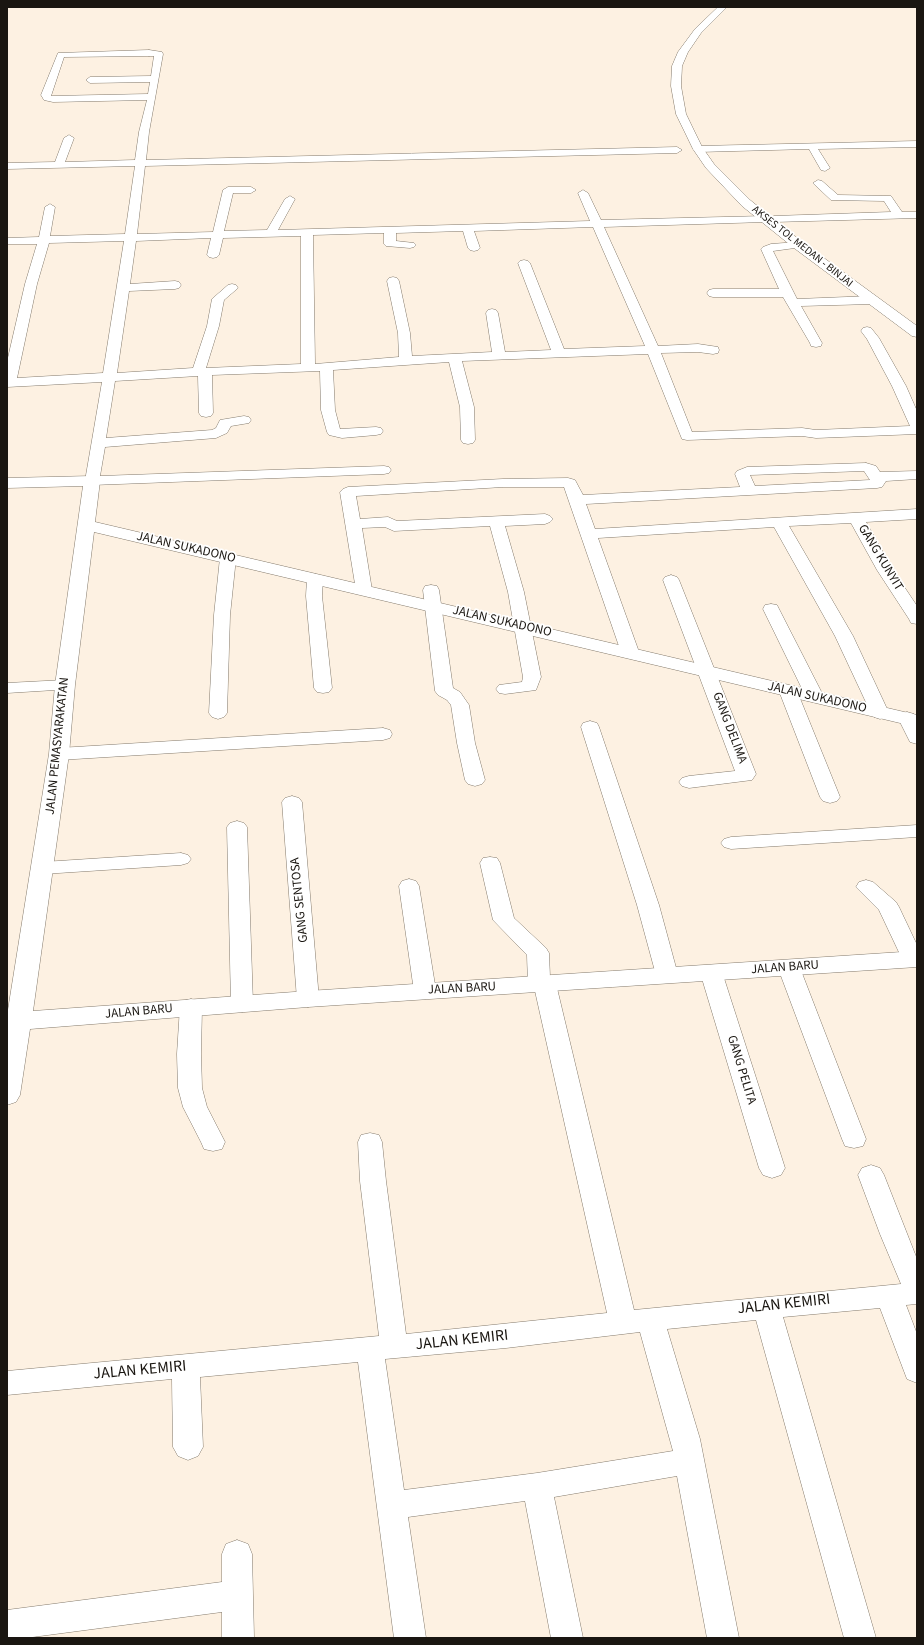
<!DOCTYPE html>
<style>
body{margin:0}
#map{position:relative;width:924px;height:1645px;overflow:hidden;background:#fdf1e2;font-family:"Source Sans 3",sans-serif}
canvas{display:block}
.frame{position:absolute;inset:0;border:8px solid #1a1611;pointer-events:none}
</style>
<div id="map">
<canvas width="924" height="1645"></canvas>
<div class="frame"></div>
</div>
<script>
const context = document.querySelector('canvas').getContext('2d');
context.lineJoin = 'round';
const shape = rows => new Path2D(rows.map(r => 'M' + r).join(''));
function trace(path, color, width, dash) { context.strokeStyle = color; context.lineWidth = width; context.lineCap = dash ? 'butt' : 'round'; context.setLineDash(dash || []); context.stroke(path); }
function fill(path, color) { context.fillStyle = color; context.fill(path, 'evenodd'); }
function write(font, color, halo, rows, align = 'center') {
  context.font = font + ' "Source Sans 3",sans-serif'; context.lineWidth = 3.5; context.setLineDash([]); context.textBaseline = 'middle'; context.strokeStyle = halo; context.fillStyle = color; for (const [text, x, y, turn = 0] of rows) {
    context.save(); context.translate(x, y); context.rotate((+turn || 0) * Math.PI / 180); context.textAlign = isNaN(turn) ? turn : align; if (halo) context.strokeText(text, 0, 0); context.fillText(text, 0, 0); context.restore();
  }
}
const minor = shape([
 [149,50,162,52,163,54,149,132,146,160,677,147,682,150,677,153,145,166,137,234,213,232,223,190,228,187,251,187,256,190,251,193,233,193,224,231,267,230,285,199,290,196,295,199,278,230,590,221,578,193,583,190,588,193,601,220,765,216,770,218,774,216,891,212,884,201,831,200,813,183,818,180,822,181,838,195,891,196,902,212,917,212,917,218,774,222,770,220,765,222,604,227,658,346,698,344,718,347,719,350,718,353,713,354,698,352,661,353,692,432,802,428,816,430,910,426,892,386,867,339,861,331,863,328,867,327,871,328,879,338,906,386,917,411,917,434,816,438,802,436,687,440,682,439,648,354,462,361,474,407,475,440,473,443,468,444,463,443,461,440,460,407,449,362,333,370,335,410,340,429,376,427,381,428,383,431,381,434,376,435,342,438,329,435,327,432,321,410,320,371,212,375,213,413,211,416,206,417,201,416,199,413,198,376,115,381,106,438,212,430,216,428,220,420,244,416,249,417,251,420,249,423,231,426,227,433,216,438,105,447,100,476,384,466,389,467,391,470,389,473,384,474,92,485,87,484,85,481,102,382,7,387,7,362,25,284,37,244,7,244,7,238,39,237,45,207,50,204,55,207,50,236,125,234,135,166,7,169,7,163,55,162,64,138,69,135,74,138,65,162,135,160,139,132,147,100,53,102,44,100,41,95,58,53,149,50],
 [149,56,154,56,151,76,90,77,86,80,90,83,150,82,148,94,51,96,64,57,149,56],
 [593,227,645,346,564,349,530,263,528,261,524,260,520,261,518,263,551,350,505,352,498,313,496,310,492,309,488,310,486,313,492,352,412,356,410,333,399,281,397,278,393,277,389,278,387,281,398,333,399,357,315,364,313,235,384,233,384,244,386,246,410,248,414,247,416,245,414,243,396,241,396,233,463,231,468,248,470,250,474,251,478,250,480,248,474,231,593,227],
 [301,236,301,364,206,368,219,326,224,300,238,288,236,285,232,284,228,285,212,299,207,326,193,368,117,373,129,291,175,289,179,288,181,285,179,282,175,281,130,284,136,241,211,238,207,255,209,257,213,258,217,257,219,255,223,238,301,236],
 [124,241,103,373,17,378,37,284,49,243,124,241],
 [917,141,917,147,818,149,830,168,825,171,821,170,809,149,698,152,693,149,698,146,917,141],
 [798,242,802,243,804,245,802,247,773,251,797,299,872,296,876,297,878,300,876,303,872,304,801,306,822,343,821,346,816,347,811,346,810,343,783,297,713,297,709,296,707,293,709,290,713,289,779,289,761,249,763,247,771,244,798,242],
 [866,463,876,466,880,472,917,471,917,479,886,481,882,487,877,488,586,504,595,529,917,509,917,519,866,522,893,570,917,606,917,624,911,623,909,619,877,570,851,523,789,526,853,636,889,713,886,717,880,719,874,717,871,713,835,636,774,527,598,538,639,652,636,656,630,657,624,656,621,652,564,487,503,487,356,496,360,519,388,517,397,521,545,514,550,516,553,519,550,522,545,524,505,526,524,592,541,677,536,690,505,694,499,693,496,689,499,685,522,682,523,677,508,592,490,526,394,531,385,527,362,528,372,590,370,594,364,595,358,594,356,590,340,492,343,489,348,487,503,479,568,478,575,480,583,495,740,487,735,474,737,471,747,467,866,463],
 [864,471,870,480,755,486,750,475,864,471],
 [228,553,234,555,236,558,230,615,227,713,224,717,218,719,212,717,209,713,214,615,220,558,222,555,228,553],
 [315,574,321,576,323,579,322,596,332,688,329,692,323,693,317,692,314,688,306,596,307,579,309,576,315,574],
 [671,575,677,577,679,580,756,774,752,780,689,788,682,786,679,782,682,778,689,776,735,771,663,580,665,577,671,575],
 [431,585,437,586,439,590,453,688,460,692,469,705,475,743,485,780,482,784,475,786,468,784,465,780,457,743,451,705,447,700,438,695,435,691,423,590,425,586,431,585],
 [771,604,777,605,779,609,824,697,821,701,815,702,809,701,806,697,763,609,765,605,771,604],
 [65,680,71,681,74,685,71,689,7,693,7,683,65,680],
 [788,686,794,687,797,691,840,797,837,801,830,803,823,801,820,797,779,691,782,687,788,686],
 [907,712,914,714,917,720,917,744,910,742,898,718,900,714,907,712],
 [590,721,597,723,599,727,659,905,678,975,675,980,667,982,659,980,656,975,637,905,581,727,583,723,590,721],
 [383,728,390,730,392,734,390,738,383,740,59,760,52,758,50,754,52,750,59,748,383,728],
 [292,796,299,798,302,802,319,999,316,1004,308,1007,300,1004,297,999,282,802,285,798,292,796],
 [237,821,244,823,247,827,253,1004,250,1009,242,1012,234,1009,231,1004,227,827,230,823,237,821],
 [917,825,917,837,731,849,724,847,721,843,724,839,731,837,917,825],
 [181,853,188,855,191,859,188,863,181,865,43,874,36,873,33,868,36,863,43,862,181,853],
 [490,857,497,858,500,863,514,918,546,948,549,953,550,978,553,979,556,984,634,1310,901,1284,880,1234,858,1175,862,1168,871,1165,880,1168,884,1175,917,1259,917,1304,906,1305,917,1334,917,1383,907,1379,880,1308,783,1317,876,1638,844,1638,756,1320,667,1329,700,1439,739,1638,707,1638,677,1476,554,1497,583,1638,551,1638,525,1501,408,1517,426,1638,394,1638,358,1362,200,1377,203,1447,198,1456,188,1460,178,1456,173,1447,172,1379,7,1395,7,1371,379,1336,360,1181,358,1142,361,1135,370,1133,379,1135,382,1142,386,1181,406,1334,607,1313,535,991,531,989,528,984,527,955,493,920,480,863,483,858,490,857],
 [640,1332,673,1451,537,1473,404,1490,385,1359,506,1348,640,1332],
 [409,879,416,881,419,886,436,991,433,996,425,999,417,996,414,991,399,886,402,881,409,879],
 [866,880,873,882,896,902,899,907,917,945,917,966,913,967,905,965,879,910,856,887,859,882,866,880],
 [789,961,797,963,800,968,866,1139,863,1146,854,1148,845,1146,842,1139,778,968,781,963,789,961],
 [711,965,719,967,722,972,785,1168,781,1175,772,1178,763,1175,759,1168,700,972,703,967,711,965],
 [191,999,199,1001,202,1007,201,1054,202,1088,207,1107,225,1142,222,1149,213,1151,204,1149,201,1142,183,1107,178,1088,177,1054,180,1007,183,1001,191,999],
 [237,1540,248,1544,252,1554,254,1638,222,1638,222,1612,25,1638,7,1638,7,1610,222,1582,222,1554,226,1544,237,1540]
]);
const tertiary = shape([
 [92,476,98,478,100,481,95,522,917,715,917,727,94,532,75,685,69,754,33,1011,308,991,917,951,917,967,308,1007,30,1029,20,1095,16,1102,7,1105,7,1016,49,754,55,685,83,486,7,488,7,478,92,476]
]);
const primary = shape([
 [698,146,702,147,714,164,750,200,802,242,917,326,917,337,912,336,794,248,742,206,706,168,693,149,698,146]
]);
const motorway = shape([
 [718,7,727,7,701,33,688,52,682,66,681,86,686,114,703,149,698,152,693,149,676,114,671,86,672,66,678,52,695,29,718,7]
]);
trace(minor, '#847a6c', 1);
trace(tertiary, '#847a6c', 1);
trace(primary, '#847a6c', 1);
trace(motorway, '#847a6c', 1);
fill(minor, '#fff');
fill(tertiary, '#fff');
fill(primary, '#fff');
fill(motorway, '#fff');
write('11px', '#1a1611', '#fff', [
 ["AKSES TOL MEDAN - BINJAI",802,247,38]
]);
write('13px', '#1a1611', '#fff', [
 ["JALAN SUKADONO",186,548,13],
 ["GANG KUNYIT",880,558,59],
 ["JALAN SUKADONO",502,622,13],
 ["JALAN SUKADONO",817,698,13],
 ["GANG DELIMA",729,728,69],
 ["JALAN PEMASYARAKATAN",58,746,-84],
 ["GANG SENTOSA",300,900,-96],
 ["JALAN BARU",785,968,-4],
 ["JALAN BARU",462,989,-3],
 ["JALAN BARU",139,1012,-5],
 ["GANG PELITA",741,1070,73]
]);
write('16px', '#1a1611', '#fff', [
 ["JALAN KEMIRI",784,1305,-6],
 ["JALAN KEMIRI",462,1341,-6],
 ["JALAN KEMIRI",140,1371,-5]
]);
</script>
